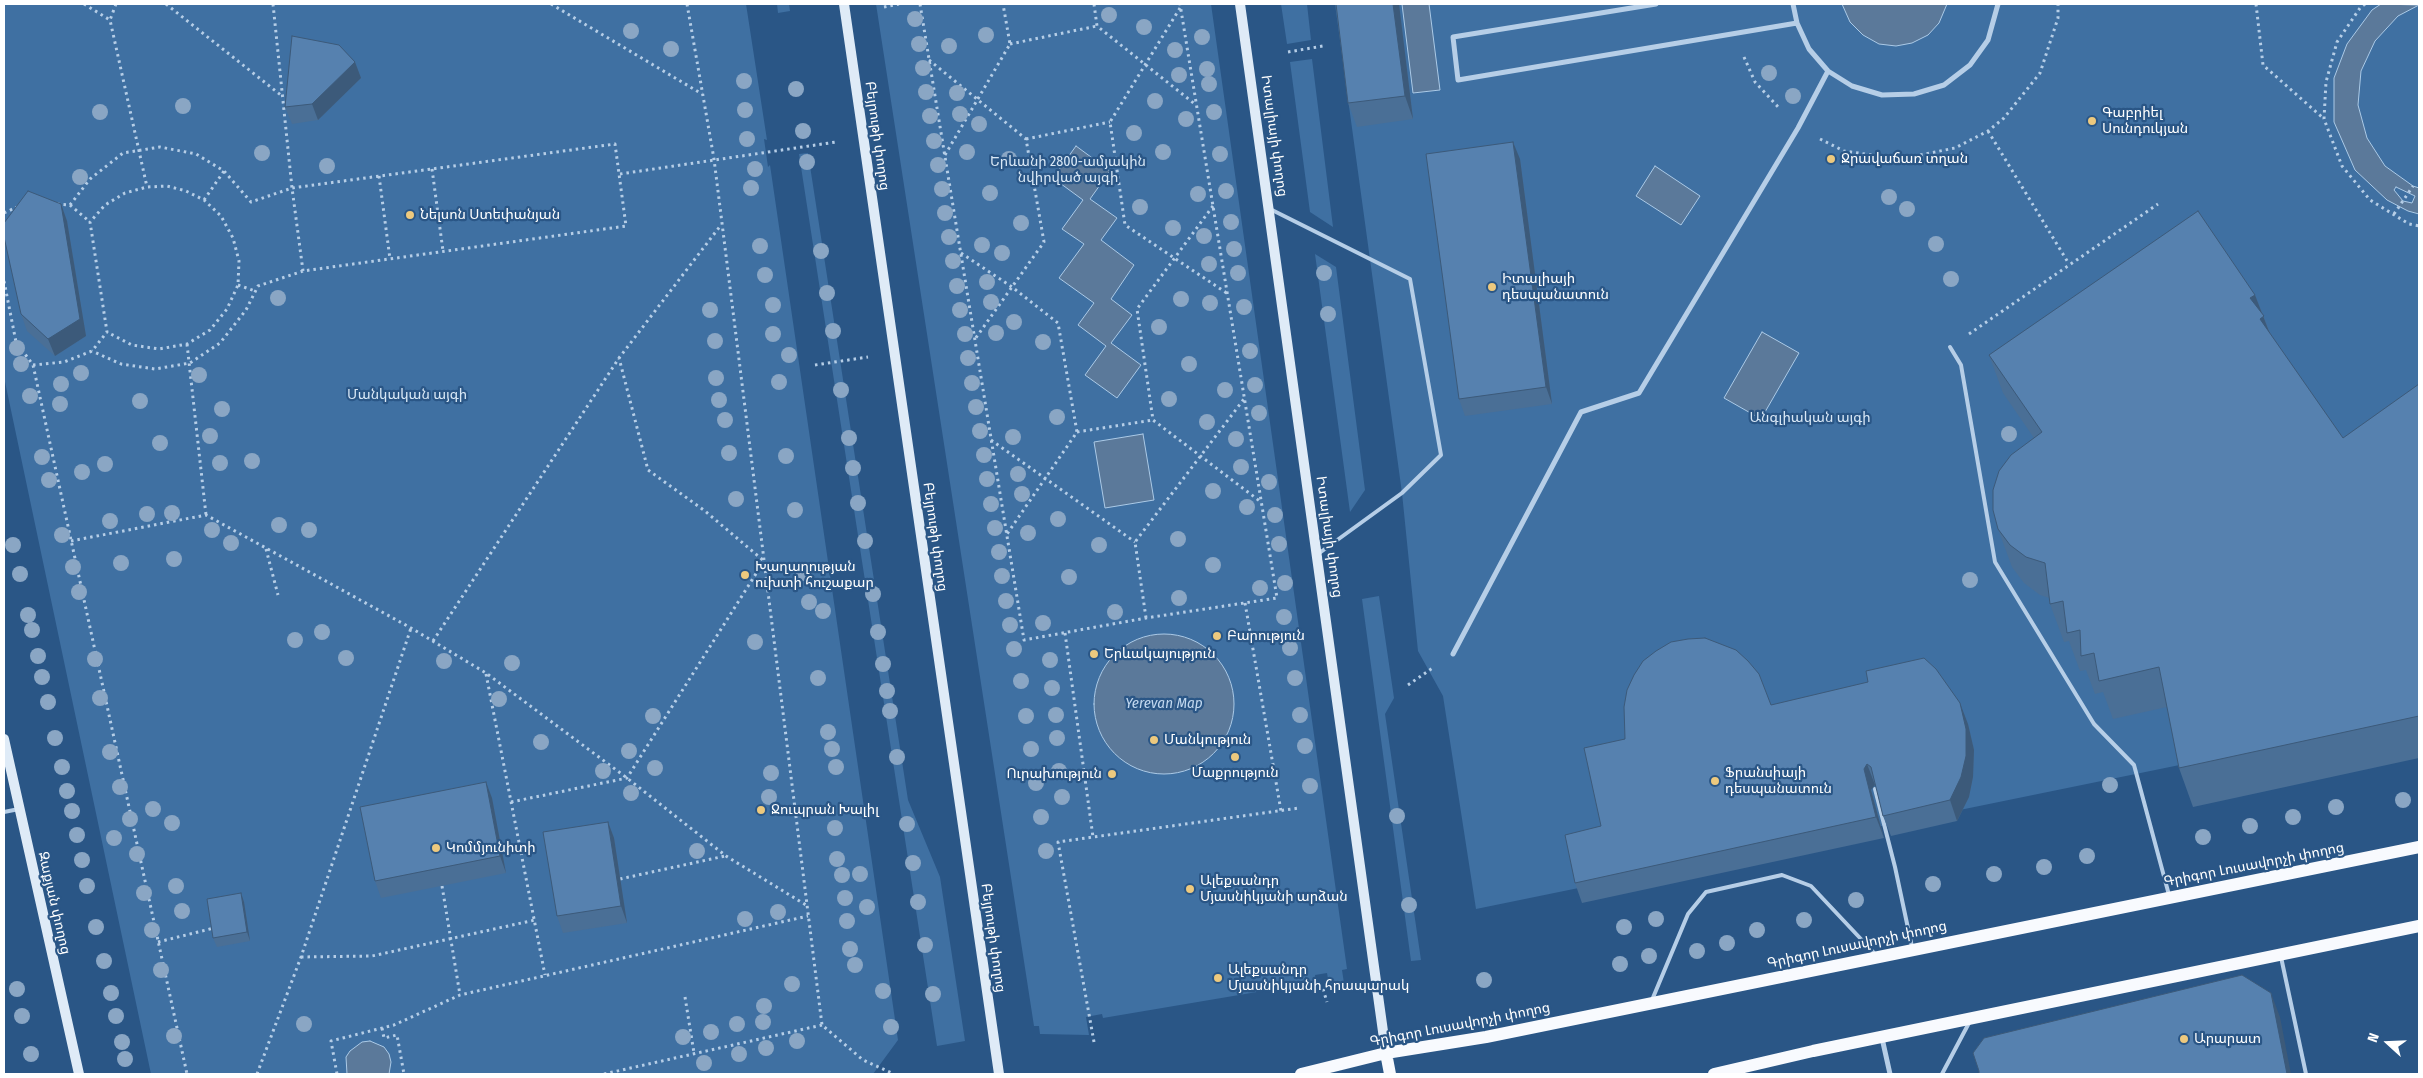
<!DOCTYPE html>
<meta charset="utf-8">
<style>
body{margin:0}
#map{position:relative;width:2423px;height:1078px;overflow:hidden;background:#2a5686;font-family:"Fira Sans Condensed",sans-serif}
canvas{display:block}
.frame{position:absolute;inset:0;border:5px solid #fff;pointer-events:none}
.north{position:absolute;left:2363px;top:1018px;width:50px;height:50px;-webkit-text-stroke:4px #2a5686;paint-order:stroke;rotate:290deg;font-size:14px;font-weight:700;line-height:20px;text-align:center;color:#fff}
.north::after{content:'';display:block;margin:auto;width:18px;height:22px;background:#fff;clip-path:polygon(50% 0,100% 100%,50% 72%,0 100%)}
</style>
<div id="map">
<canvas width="2423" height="1078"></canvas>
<div class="frame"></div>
<div class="north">N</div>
</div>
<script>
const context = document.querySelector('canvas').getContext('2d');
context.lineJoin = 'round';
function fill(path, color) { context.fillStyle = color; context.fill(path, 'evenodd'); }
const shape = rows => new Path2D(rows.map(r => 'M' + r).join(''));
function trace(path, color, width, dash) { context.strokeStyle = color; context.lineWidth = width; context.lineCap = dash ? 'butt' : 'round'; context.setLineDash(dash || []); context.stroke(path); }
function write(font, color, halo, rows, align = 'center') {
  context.font = font + ' "Fira Sans Condensed","Noto Sans Armenian",sans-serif'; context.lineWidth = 4.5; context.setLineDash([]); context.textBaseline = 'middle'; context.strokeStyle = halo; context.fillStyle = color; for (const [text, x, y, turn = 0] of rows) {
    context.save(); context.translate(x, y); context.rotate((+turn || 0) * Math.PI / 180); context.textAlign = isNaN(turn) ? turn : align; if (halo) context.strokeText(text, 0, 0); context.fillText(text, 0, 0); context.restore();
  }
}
fill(shape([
 [4,4,746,4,767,140,764,139,768,167,770,165,898,1040,873,1074,151,1074,4,377],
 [777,4,789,4,790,11,778,13],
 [876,4,1211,4,1347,969,1342,970,1345,990,1330,991,1327,973,1315,975,1316,982,1103,1018,1102,1014,1086,1017,1089,1035,1040,1034,1039,1026,1034,1026],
 [1281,4,1307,4,1311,40,1287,44],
 [1335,4,2419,4,2419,716,1476,909,1443,696,1418,651,1402,493],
 [1312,59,1333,227,1310,212,1290,62],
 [808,153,908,800,940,877,965,1041,937,1046,799,154],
 [1315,254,1336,267,1365,490,1350,512],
 [1379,596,1394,698,1385,714,1421,960,1411,961,1362,599]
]), '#3f70a2');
const water = shape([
 [1402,4,1429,4,1440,90,1413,93,1402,4],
 [1842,4,1947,4,1939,23,1928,35,1912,43,1896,46,1879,44,1863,35,1850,22,1842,4],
 [2381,4,2419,5,2398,16,2375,41,2361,71,2358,105,2367,138,2385,166,2413,186,2419,188,2419,214,2408,211,2387,200,2355,170,2334,122,2334,78,2347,44,2372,10,2381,4],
 [2396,187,2415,196,2412,203,2403,201,2394,190,2396,187],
 [1076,146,1110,171,1090,199,1117,218,1101,240,1134,265,1111,299,1132,315,1111,343,1141,365,1117,398,1085,375,1106,346,1078,325,1094,303,1059,278,1084,244,1062,229,1083,200,1053,178,1076,146],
 [1655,166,1700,196,1681,225,1636,196,1655,166],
 [1762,332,1799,353,1761,419,1724,398,1762,332],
 [1143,434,1154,500,1105,508,1094,442,1143,434],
 '1094 704a70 70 0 1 1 140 0a70 70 0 1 1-140 0Z',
 [370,1041,384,1047,389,1054,391,1062,389,1074,347,1074,346,1057,350,1051,362,1042,370,1041]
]);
fill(water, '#5b799a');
trace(water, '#abcae7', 1);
trace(shape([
 [84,4,110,20],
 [116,4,110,20,147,187],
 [166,4,282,96],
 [273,4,292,188,303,271],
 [551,4,702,94],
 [687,4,714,159,822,1025,863,1060,894,1074],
 [920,4,1024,640,1146,618,1277,598,1180,4],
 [1094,4,1097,26,1196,105],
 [2256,4,2263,65,2323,118],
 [2365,4,2360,8,2337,42,2326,82,2324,119,2342,166,2370,200,2409,224,2419,226],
 [884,7,899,4],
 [1180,8,1110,122,1125,225,1228,294],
 [1010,44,1097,26],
 [1288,52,1323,46],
 [1744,57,1755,82,1780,109],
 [929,60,1026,139,1044,242,975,339],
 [1988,131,2069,264],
 [1026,139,1110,122],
 [1820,139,1844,151,1900,159,1955,148,1988,131,2004,118,2040,73,2058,18,2058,4],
 [945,155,1010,44,1003,4],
 [432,169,443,251],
 [620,174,836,142],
 [379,176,390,259],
 [204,200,224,171],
 [57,204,70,205,90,222],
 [70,205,90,179,123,153,160,147,196,154,224,171,251,202,292,188,615,144,626,226,303,271,258,286,246,310,220,343,190,363,155,369,121,364,92,351],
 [1213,206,1137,309,1153,420,1261,502],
 [4,213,17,207],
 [2394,214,2413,186],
 [961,253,1012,287,1058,323,1077,432,1007,534],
 [4,281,16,342,33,365,187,1074],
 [238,285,255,291],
 [1969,334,2158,204],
 [187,344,206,515],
 [33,365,64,362,92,351,107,332,90,222,105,205,125,193,147,187,167,186,186,191,204,200,221,216,233,238,239,261,238,285,227,309,210,330,187,344,159,349,132,345,107,332],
 [815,365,868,357],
 [1077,432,1153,420],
 [991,440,1135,542],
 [71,541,206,515,411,628,486,673,627,778,726,856,806,905],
 [266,549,278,595],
 [1245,603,1281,811],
 [1146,618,1135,542,1244,399],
 [1065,633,1093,837],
 [433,641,619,358,721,225],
 [486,674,545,975],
 [1408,685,1434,667],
 [511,802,627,778,764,561,705,511,648,470,619,358],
 [620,879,725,856],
 [442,886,460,995],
 [158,942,214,928],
 [301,957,372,956,535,920],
 [1323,989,1327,1002],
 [685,997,694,1053],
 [382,1028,384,1038,397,1035,404,1074],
 [1094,1042,1058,842,1299,808],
 [257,1074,301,957,411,628],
 [337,1074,331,1041,394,1025,460,995,808,916],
 [604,1074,822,1025]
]), '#b6cee7', 3, [2.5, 4]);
trace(shape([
 [1270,209,1410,279,1441,455,1402,493,1318,554],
 [1950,347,1961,365,1995,562,2094,724,2134,765,2169,895],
 [1875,789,1895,867,1912,947],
 [4,812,19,809],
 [2281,957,2306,1074],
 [1652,1000,1688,914,1706,892,1782,875,1811,886,1876,955],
 [1942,1074,1970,1021]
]), '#b6cee7', 4);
trace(shape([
 [1656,4,1453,37,1458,80,1797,23],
 [1793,4,1797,23,1809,49,1828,71,1852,86,1882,95,1914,94,1944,85,1970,65,1988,40,1998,4],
 [1453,654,1581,412,1639,393,1798,128,1828,71],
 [1882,1038,1890,1074]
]), '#b6cee7', 5);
trace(shape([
 [844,4,999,1074],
 [1240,4,1386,1053],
 [4,739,79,1074]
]), '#dfebf7', 10);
trace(shape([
 [1386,1053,1390,1074],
 [1301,1074,1386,1053,1486,1037,2419,847],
 [1714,1074,1813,1051,2419,926]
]), '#f8fafe', 12);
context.fillStyle = '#8aa6c4';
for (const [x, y] of [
 [1109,15],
 [915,19],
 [1144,27],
 [631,31],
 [986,35],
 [1202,37],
 [919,44],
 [949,46],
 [671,49],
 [1175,50],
 [923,68],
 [1207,69],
 [1769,73],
 [1179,75],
 [744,81],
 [1209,84],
 [796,89],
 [926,92],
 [957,93],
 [1793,96],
 [1155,101],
 [183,106],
 [745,110],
 [100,112],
 [1214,112],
 [960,114],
 [930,116],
 [1186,119],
 [979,124],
 [803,131],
 [1134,133],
 [747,139],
 [934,141],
 [967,152],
 [1163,152],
 [262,153],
 [1220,154],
 [1009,159],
 [807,162],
 [938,165],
 [327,166],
 [755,169],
 [80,177],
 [751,188],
 [942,189],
 [1226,191],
 [990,193],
 [1198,194],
 [1889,197],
 [1140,207],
 [1907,209],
 [945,213],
 [1231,222],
 [1021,223],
 [1173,228],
 [1204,236],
 [949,237],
 [1936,244],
 [982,245],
 [760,246],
 [1234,249],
 [821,251],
 [1002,253],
 [953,261],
 [1209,264],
 [1238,273],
 [1324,273],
 [765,275],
 [1951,279],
 [987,282],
 [957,286],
 [827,293],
 [278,298],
 [1181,299],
 [991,302],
 [1210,303],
 [773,305],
 [1244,307],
 [710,310],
 [960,310],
 [1328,314],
 [1014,322],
 [1159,327],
 [833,331],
 [996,333],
 [773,334],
 [965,334],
 [715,341],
 [1043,342],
 [17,348],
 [1250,351],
 [789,355],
 [968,358],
 [21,364],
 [1189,364],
 [81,373],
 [199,375],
 [716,378],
 [779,382],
 [972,383],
 [61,384],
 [1255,385],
 [841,390],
 [1225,390],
 [30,396],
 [1169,399],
 [719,400],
 [140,401],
 [60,404],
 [976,407],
 [222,409],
 [1259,413],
 [1057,417],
 [725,420],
 [1207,422],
 [980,431],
 [2009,434],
 [210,436],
 [1013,437],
 [849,438],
 [1236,439],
 [160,443],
 [729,453],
 [984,455],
 [786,456],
 [42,457],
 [252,461],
 [220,463],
 [105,464],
 [1241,467],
 [853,468],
 [82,472],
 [1018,474],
 [987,479],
 [49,480],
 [1269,482],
 [1213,491],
 [1022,494],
 [736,499],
 [858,503],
 [991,504],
 [1247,507],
 [795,510],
 [172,513],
 [147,514],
 [1275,515],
 [1058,519],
 [110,521],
 [279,525],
 [995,528],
 [212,530],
 [309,530],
 [1028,533],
 [62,535],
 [1178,539],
 [865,541],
 [231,543],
 [1279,544],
 [13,545],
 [1099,545],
 [999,552],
 [174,559],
 [121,563],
 [1213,565],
 [73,567],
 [804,573],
 [20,574],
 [1002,576],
 [1069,577],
 [1970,580],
 [1285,583],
 [1260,588],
 [79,592],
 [873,594],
 [1179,598],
 [1006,601],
 [809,602],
 [823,611],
 [1115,612],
 [28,615],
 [1284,617],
 [1043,623],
 [1010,625],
 [32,630],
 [322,632],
 [878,632],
 [295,640],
 [755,642],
 [1290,648],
 [1014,649],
 [38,656],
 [346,658],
 [95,659],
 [1050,660],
 [444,661],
 [512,663],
 [883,664],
 [42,677],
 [818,678],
 [1295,678],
 [1021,681],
 [1052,688],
 [887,691],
 [100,698],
 [499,699],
 [48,702],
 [890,711],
 [1056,715],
 [1300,715],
 [653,716],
 [1026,716],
 [828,732],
 [55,738],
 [1057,738],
 [541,742],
 [1305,746],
 [832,749],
 [1031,749],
 [629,751],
 [110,752],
 [897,757],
 [62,767],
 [836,767],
 [655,768],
 [603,771],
 [1059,771],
 [771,773],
 [1036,783],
 [2110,785],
 [1310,786],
 [120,787],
 [67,791],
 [631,793],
 [769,797],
 [1062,797],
 [2403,800],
 [2336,807],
 [153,809],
 [72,811],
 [1397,816],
 [1041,817],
 [2293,817],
 [130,819],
 [172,823],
 [907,824],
 [2250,826],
 [835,828],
 [77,835],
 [2203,837],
 [114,838],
 [697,851],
 [1046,851],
 [137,854],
 [2087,856],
 [837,859],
 [82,860],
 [913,863],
 [2044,867],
 [860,874],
 [1994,874],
 [842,875],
 [1933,884],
 [87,886],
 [176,886],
 [144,893],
 [845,898],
 [1856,900],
 [918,902],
 [1409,905],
 [867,907],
 [182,911],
 [778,912],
 [745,919],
 [1656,919],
 [1804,920],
 [847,921],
 [96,927],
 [1624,927],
 [152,930],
 [1757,930],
 [1727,943],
 [925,945],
 [850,949],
 [1697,951],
 [1649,956],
 [104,961],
 [1620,964],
 [855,965],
 [161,970],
 [1484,980],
 [792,984],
 [17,989],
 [883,991],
 [111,993],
 [933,994],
 [764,1006],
 [22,1016],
 [116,1016],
 [763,1022],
 [304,1024],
 [737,1024],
 [891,1027],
 [711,1032],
 [174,1036],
 [683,1037],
 [797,1041],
 [122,1042],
 [766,1048],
 [31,1054],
 [739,1054],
 [125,1059],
 [704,1063]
]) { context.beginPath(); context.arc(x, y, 8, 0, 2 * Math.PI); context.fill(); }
fill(shape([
 [1336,4,1399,4,1413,119,1357,127,1348,103],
 [355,62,361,78,318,120,292,124,285,107],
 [1520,159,1552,404,1465,416,1459,399],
 [61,204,67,221,86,336,55,356,27,331,21,314],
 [2255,295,2271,335,2343,438,2419,384,2419,758,2193,807,2179,768,2167,707,2113,719,2103,692,2095,694,2086,670,2080,671,2069,641,2064,642,2050,604,2049,598,2040,595,2024,583,2012,567,1998,529,2034,438,2003,393,1989,355],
 [1868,682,1968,724,1974,750,1973,777,1969,797,1957,821,1891,836,1883,816,1876,786,1875,785,1871,790,1884,838,1582,903,1575,883,1601,826,1771,705],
 [492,798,506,873,381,898,375,881],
 [608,822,614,838,627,923,563,933,557,916],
 [241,893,244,902,250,941,217,947,213,938]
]), '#4a6f96');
fill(shape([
 [1393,4,1399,4,1413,119,1405,96],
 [355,62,361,78,318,120,312,104],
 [1513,142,1520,159,1552,404,1546,387],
 [61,204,67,221,86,336,55,356,48,339],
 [2255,295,2278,355,2274,358,2250,298],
 [1960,703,1968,724,1974,750,1973,777,1969,797,1957,821,1950,800],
 [1867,764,1875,785,1871,790,1884,838,1876,817,1864,769],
 [486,782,492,798,506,873,500,856],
 [608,822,614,838,627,923,621,906],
 [241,893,244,902,250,941,247,932],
 [2271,993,2280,1017,2291,1074,2287,1074]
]), '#3c5a7a');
const building = shape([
 [1336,4,1393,4,1405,96,1348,103,1336,4],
 [292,36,339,45,355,62,312,104,285,107,292,36],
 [1513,142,1546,387,1459,399,1426,154,1513,142],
 [28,191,61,204,80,319,48,339,21,314,4,237,4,223,28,191],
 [2198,211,2255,295,2250,298,2264,316,2260,319,2343,438,2419,384,2419,716,2179,768,2159,667,2099,681,2094,653,2081,656,2080,630,2067,633,2063,601,2050,604,2045,563,2026,557,2010,545,1998,529,1993,510,1993,490,1999,471,2011,455,2042,432,1989,355,2198,211],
 [1705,638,1736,650,1748,661,1759,674,1771,705,1868,682,1866,671,1924,658,1936,669,1960,703,1966,729,1966,756,1961,777,1950,800,1883,816,1871,767,1867,764,1864,769,1876,817,1575,883,1565,835,1601,826,1584,748,1625,739,1624,707,1627,690,1634,675,1643,661,1656,651,1671,642,1688,639,1705,638],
 [486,782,500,856,375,881,360,807,486,782],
 [608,822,621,906,557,916,543,832,608,822],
 [241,893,247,932,213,938,207,899,241,893],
 [2242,975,2271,993,2287,1074,1979,1074,1979,1071,1973,1053,1984,1038,2242,975]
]);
fill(building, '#5681af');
trace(building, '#3c5a7a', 1);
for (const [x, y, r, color] of [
 [2092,121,5,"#edc97e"],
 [1831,159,5,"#edc97e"],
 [410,215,5,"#edc97e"],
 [1492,287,5,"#edc97e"],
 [745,575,5,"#edc97e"],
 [1217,636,5,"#edc97e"],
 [1094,654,5,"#edc97e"],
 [1154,740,5,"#edc97e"],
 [1235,757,5,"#edc97e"],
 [1112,774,5,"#edc97e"],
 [1715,781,5,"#edc97e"],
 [761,810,5,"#edc97e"],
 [436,848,5,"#edc97e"],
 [1190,889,5,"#edc97e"],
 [1218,978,5,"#edc97e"],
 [2184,1039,5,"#edc97e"]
]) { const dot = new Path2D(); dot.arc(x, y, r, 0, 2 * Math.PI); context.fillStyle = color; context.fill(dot); trace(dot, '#2a5686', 2); }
write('14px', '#fff', '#2a5686', [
 ["Գաբրիել",2102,113],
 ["Սունդուկյան",2102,129],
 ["Ջրավաճառ տղան",1841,159],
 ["Նելսոն Ստեփանյան",420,215],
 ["Իտալիայի",1502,279],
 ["դեսպանատուն",1502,295],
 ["Խաղաղության",755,567],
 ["ուխտի հուշաքար",755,583],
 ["Բարություն",1227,636],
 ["Երևակայություն",1104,654],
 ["Մանկություն",1164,740],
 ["Մաքրություն",1235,773,"center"],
 ["Ֆրանսիայի",1725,773],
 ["դեսպանատուն",1725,789],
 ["Ուրախություն",1102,774,"right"],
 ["Ջուպրան Խալիլ",771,810],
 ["Կոմմյունիտի",446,848],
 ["Ալեքսանդր",1200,881],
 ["Մյասնիկյանի արձան",1200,897],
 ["Ալեքսանդր",1228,970],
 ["Մյասնիկյանի հրապարակ",1228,986],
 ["Արարատ",2194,1039]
], 'left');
write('14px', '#fff', '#2a5686', [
 ["Բեյրութի փողոց",877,136,82],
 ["Իտալիայի փողոց",1274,136,82],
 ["Բեյրութի փողոց",935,537,82],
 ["Իտալիայի փողոց",1329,537,82],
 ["Գրիգոր Լուսավորչի փողոց",2254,865,-11],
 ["Զաքյան փողոց",54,903,77],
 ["Բեյրութի փողոց",993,938,82],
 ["Գրիգոր Լուսավորչի փողոց",1857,945,-12],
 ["Գրիգոր Լուսավորչի փողոց",1460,1025,-11]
]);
write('14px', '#d9e8f6', '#2a5686', [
 ["Երևանի 2800-ամյակին",1068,162],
 ["նվիրված այգի",1068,178],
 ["Մանկական այգի",407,395],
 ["Անգլիական այգի",1810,418]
]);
write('italic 15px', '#c2d8ef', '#2a5686', [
 ["Yerevan Map",1164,704]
]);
</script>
